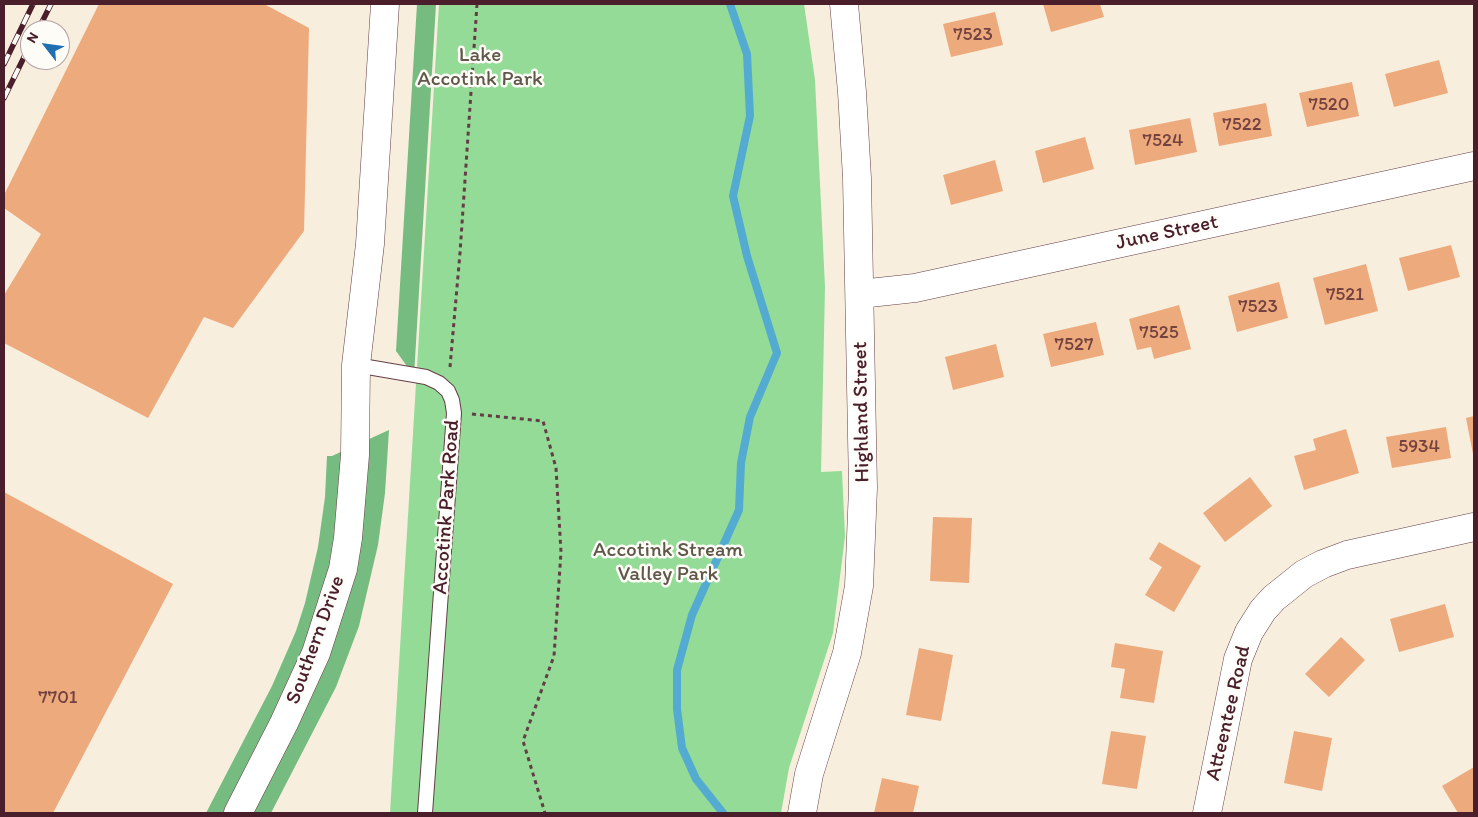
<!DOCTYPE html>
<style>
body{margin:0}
#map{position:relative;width:1478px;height:817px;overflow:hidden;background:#f7eedd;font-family:Itim,sans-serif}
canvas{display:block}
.frame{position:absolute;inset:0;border:5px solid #4a1f2b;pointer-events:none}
.north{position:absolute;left:20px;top:20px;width:50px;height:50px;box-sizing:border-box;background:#fdfcf7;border:1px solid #b5a4a5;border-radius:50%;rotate:300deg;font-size:14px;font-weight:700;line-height:20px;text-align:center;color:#4a1f2b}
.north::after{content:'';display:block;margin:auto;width:18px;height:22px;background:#1f6fb2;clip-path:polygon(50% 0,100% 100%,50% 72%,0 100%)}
</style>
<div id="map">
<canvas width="1478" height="817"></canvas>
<div class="frame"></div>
<div class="north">N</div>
</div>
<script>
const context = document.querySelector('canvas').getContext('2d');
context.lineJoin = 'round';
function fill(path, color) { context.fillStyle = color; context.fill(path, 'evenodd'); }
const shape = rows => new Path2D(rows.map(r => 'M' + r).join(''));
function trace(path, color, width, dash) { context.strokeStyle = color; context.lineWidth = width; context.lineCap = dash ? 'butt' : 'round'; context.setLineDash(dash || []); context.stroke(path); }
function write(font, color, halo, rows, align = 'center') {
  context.font = font + ' Itim,sans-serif'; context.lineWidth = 5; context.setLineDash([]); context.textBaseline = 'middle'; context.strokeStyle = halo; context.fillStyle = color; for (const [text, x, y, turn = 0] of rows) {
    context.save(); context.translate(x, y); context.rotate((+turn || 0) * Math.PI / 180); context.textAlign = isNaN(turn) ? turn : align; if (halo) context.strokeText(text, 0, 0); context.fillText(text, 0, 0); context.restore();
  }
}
fill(shape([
 [439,4,804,4,815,80,825,287,821,472,842,471,845,536,833,633,789,768,781,813,390,813]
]), '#93db96');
fill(shape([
 [417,4,436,4,414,376,396,351],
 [389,430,385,493,378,545,359,626,336,687,271,813,206,813,272,686,296,631,305,603,318,547,325,497,327,456,332,456]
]), '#76bb7f');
trace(shape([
 [723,813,696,779,682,748,677,709,677,670,692,615,739,510,741,463,750,417,777,353,747,256,733,196,750,116,747,54,730,4]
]), '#54abd1', 8);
fill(shape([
 [99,4,264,4,309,28,304,231,233,328,204,317,148,418,4,343,4,295,41,234,4,208,4,195],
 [1043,4,1100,4,1104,17,1051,32],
 [995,12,1003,45,951,57,943,24],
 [1439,60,1448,93,1394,107,1385,74],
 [1352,82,1359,116,1307,127,1299,93],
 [1266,103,1272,136,1219,146,1213,113],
 [1190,118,1197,152,1135,165,1129,130],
 [1085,137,1094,169,1043,183,1035,151],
 [995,160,1003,191,951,205,943,175],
 [1451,245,1460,277,1408,291,1399,258],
 [1366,264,1378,311,1325,325,1313,278],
 [1279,282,1288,318,1237,332,1228,296],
 [1179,305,1191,349,1154,359,1151,347,1137,350,1129,319],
 [1096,322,1104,355,1051,367,1043,334],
 [996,344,1004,377,953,390,945,357],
 [1474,416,1474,454,1473,454,1466,418],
 [1446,427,1451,458,1392,468,1386,437],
 [1346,429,1359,473,1304,490,1294,456,1316,450,1313,439],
 [1250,477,1272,506,1225,542,1203,513],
 [4,492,173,584,53,813,4,813],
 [933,517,972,518,969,583,930,581],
 [1159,542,1201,566,1174,612,1145,595,1162,567,1149,559],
 [1445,604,1454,637,1399,652,1390,619],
 [1341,637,1365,660,1329,697,1305,674],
 [1115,643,1163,651,1154,703,1120,698,1125,669,1111,667],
 [919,648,953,655,941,721,906,715],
 [1111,731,1146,736,1137,789,1102,784],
 [1294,731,1332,738,1322,791,1284,783],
 [1474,767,1474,811,1471,813,1458,813,1442,786],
 [882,778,919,786,913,813,874,813]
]), '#edaa7d');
const lane = shape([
 [356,365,426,377,439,383,448,391,452,400,454,413,425,813]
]);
const street = shape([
 [860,294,915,288,1474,166],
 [238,813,284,723,316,653,343,569,348,538,355,455,356,365,370,244,385,4],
 [802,813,809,774,847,653,859,586,863,488,857,178,852,92,844,4],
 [1207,813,1238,659,1249,632,1263,610,1274,598,1304,574,1323,564,1347,555,1474,527]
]);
trace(lane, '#643e46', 16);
trace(street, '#643e46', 29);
trace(shape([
 [450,367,460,253,477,4],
 [472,414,543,421,556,468,561,552,554,656,523,741,545,813]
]), '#643e46', 3, [4, 4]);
trace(lane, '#fff', 14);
trace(street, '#fff', 28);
const rail = shape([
 [38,30,51,4],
 [4,64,33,4],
 [4,98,30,45]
]);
trace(rail, '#4a1f2b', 5.5);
trace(rail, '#fdfcf7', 4, [11]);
write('19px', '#734240', null, [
 ["7523",973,35],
 ["7520",1329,105],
 ["7522",1242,125],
 ["7524",1163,141],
 ["7521",1345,295],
 ["7523",1258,307],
 ["7525",1159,333],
 ["7527",1074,345],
 ["5934",1419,447],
 ["7701",58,698]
]);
write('21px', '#60574b', '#fdfcf7', [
 ["Lake",480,56],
 ["Accotink Park",480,80],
 ["Accotink Stream",668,551],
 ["Valley Park",668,575]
]);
write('21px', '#4a1f2b', '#fdfcf7', [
 ["June Street",1167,233,-12],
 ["Highland Street",862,412,-91],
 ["Accotink Park Road",447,507,-86],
 ["Southern Drive",316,640,-70],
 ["Atteentee Road",1229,713,-77]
]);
</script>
